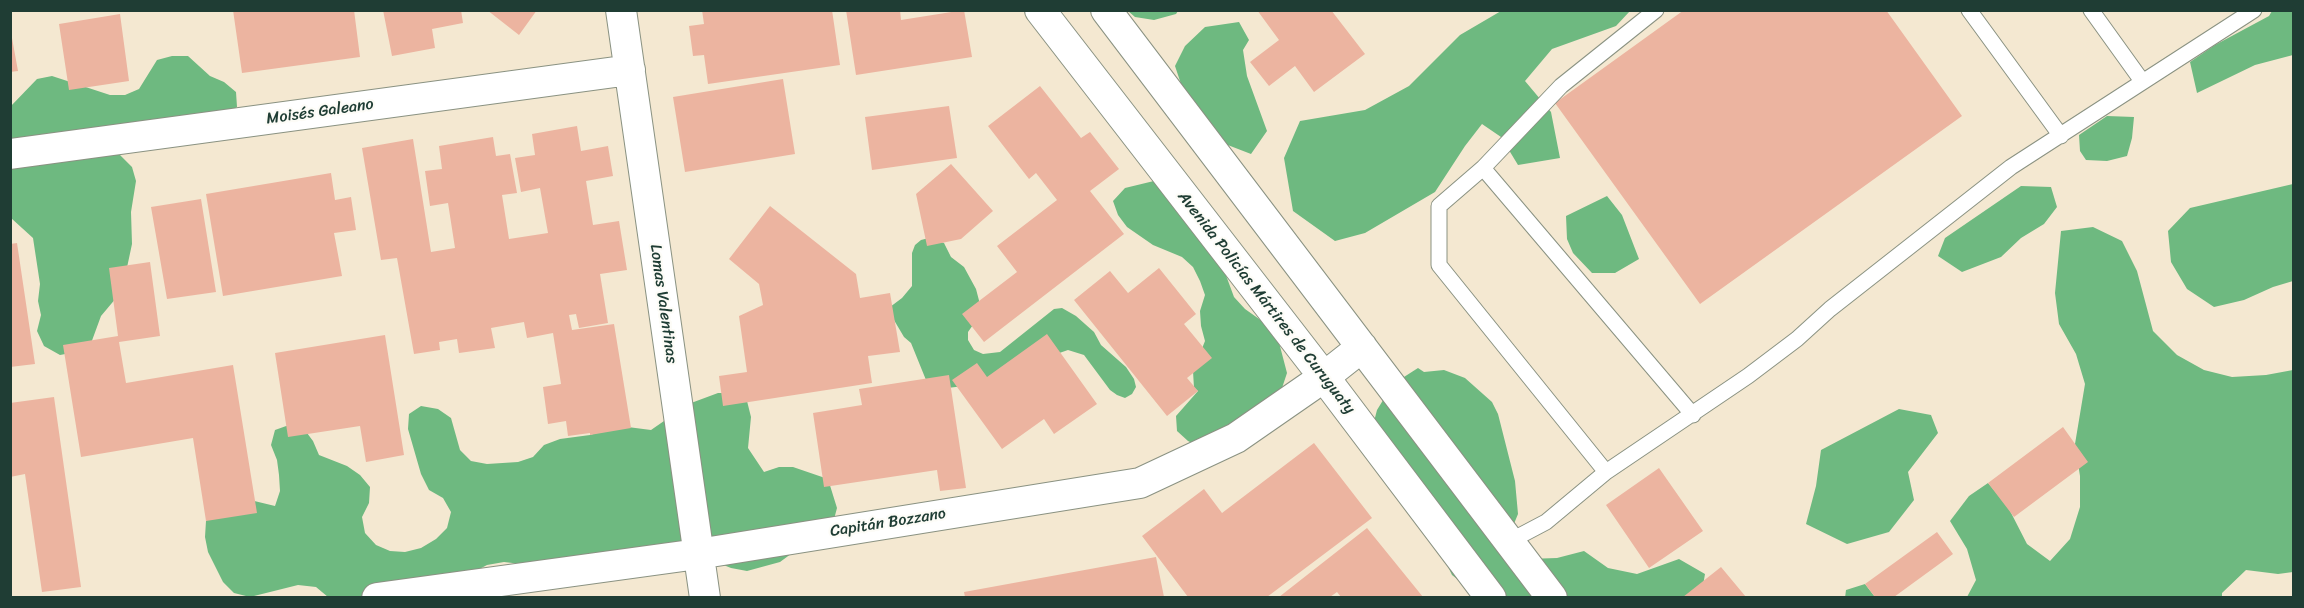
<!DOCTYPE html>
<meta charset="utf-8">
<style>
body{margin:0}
#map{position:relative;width:2304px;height:608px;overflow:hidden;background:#f4e8d1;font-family:Sriracha,sans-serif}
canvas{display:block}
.frame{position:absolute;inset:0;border:12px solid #1f3d34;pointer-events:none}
</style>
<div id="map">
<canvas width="2304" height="608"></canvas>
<div class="frame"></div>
</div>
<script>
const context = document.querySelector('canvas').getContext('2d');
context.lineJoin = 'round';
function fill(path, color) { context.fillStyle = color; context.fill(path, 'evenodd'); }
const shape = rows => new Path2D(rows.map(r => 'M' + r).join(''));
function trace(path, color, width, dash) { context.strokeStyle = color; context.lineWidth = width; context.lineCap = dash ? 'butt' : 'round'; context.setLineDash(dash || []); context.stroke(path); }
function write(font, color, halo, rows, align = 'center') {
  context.font = font + ' Sriracha,sans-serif'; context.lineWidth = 4.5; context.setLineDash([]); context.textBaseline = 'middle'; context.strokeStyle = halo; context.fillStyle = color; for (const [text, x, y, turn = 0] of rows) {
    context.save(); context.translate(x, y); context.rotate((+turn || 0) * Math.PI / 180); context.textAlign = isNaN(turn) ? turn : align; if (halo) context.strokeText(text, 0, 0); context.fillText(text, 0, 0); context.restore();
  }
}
fill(shape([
 [1128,11,1178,11,1176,14,1154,20,1135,17],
 [1501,11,1630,11,1616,26,1552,49,1525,81,1551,112,1560,158,1518,165,1501,137,1482,124,1465,146,1435,192,1365,233,1335,241,1293,211,1284,158,1300,121,1365,110,1409,86,1460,35],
 [2272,11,2293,11,2293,55,2255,65,2197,93,2190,62,2215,45,2269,16],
 [1239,22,1249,40,1243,50,1247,76,1267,131,1251,154,1220,142,1181,84,1175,66,1185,46,1205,27],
 [172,56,188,56,210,76,224,82,236,92,237,107,222,116,121,140,120,155,132,167,136,181,131,212,132,244,122,291,101,316,90,346,76,352,60,355,44,346,37,331,41,315,38,301,40,284,33,238,11,218,10,107,37,79,52,76,110,95,125,95,139,89,157,60],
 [2107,116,2134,117,2132,138,2127,156,2107,161,2086,160,2080,151,2079,135],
 [1158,180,1217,251,1234,297,1245,309,1276,331,1287,373,1282,388,1202,448,1188,441,1177,431,1176,416,1198,391,1194,388,1193,371,1205,341,1201,326,1200,311,1205,295,1200,281,1193,267,1182,257,1153,245,1127,227,1118,215,1113,201,1125,188],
 [2293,184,2293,281,2273,287,2244,300,2214,307,2187,289,2171,262,2168,231,2190,208],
 [2021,186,2051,187,2057,207,2044,224,2021,238,2001,257,1962,272,1938,256,1945,238],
 [1607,196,1622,215,1639,259,1615,273,1592,273,1573,253,1567,239,1566,216],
 [2093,227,2122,241,2137,271,2153,331,2177,355,2204,370,2232,377,2266,375,2293,370,2293,572,2278,574,2246,570,2222,593,2222,597,1967,597,1976,580,1967,549,1950,521,1969,496,1988,483,2007,505,2027,544,2050,561,2070,539,2080,507,2080,476,2075,444,2085,384,2076,354,2059,324,2055,293,2061,231],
 [929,238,944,243,951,257,964,267,976,289,982,312,968,332,968,340,974,350,983,354,1000,352,1054,309,1062,308,1076,316,1094,332,1101,345,1126,367,1134,379,1136,387,1132,394,1125,398,1117,395,1110,390,1084,355,1068,350,964,386,939,389,926,380,911,343,904,337,891,315,890,307,902,298,912,286,912,253,915,245,921,240],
 [1418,368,1424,372,1444,370,1465,378,1492,402,1498,414,1515,481,1518,514,1511,531,1527,559,1557,558,1584,551,1608,568,1637,574,1679,559,1705,574,1701,597,1480,597,1452,575,1438,546,1369,441,1377,410,1393,384],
 [718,393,734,393,747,401,751,417,748,448,764,472,779,467,793,467,828,479,837,508,833,523,780,562,747,571,731,568,716,562,587,554,521,564,504,562,487,565,425,598,328,597,316,587,298,585,250,597,234,593,223,582,208,552,205,537,206,521,216,509,246,499,275,506,280,491,279,475,277,460,271,445,275,430,289,425,304,429,313,441,319,455,347,466,360,475,370,487,369,503,362,517,365,533,376,545,390,551,405,552,421,548,436,539,447,528,451,512,443,498,429,490,421,474,408,429,409,414,421,406,438,409,451,418,460,450,471,461,487,464,518,462,533,457,544,445,560,439,590,435,620,426,651,430,664,421,675,409],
 [1899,409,1931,415,1938,433,1908,472,1914,500,1889,532,1847,544,1806,524,1816,486,1821,450],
 [1865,584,1875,597,1845,598,1846,590]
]), '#6eb980');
fill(shape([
 [233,10,354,10,360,57,242,73],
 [383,10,461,10,463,23,432,29,435,48,392,56],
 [487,10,537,10,519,35],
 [702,10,832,10,840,65,708,84,704,55,693,56,689,26,704,24],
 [846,10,900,10,901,20,964,10,972,57,856,75],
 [1257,10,1331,10,1365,54,1314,92,1295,66,1269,86,1250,62,1279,40],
 [1684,10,1886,10,1962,116,1700,304,1555,103],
 [120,14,129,81,69,90,59,24],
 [10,27,18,71,10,72],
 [783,79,795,154,685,172,673,97],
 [1040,86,1081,138,1090,132,1119,169,1090,191,1124,234,984,342,962,314,1017,272,997,246,1057,200,1036,173,1029,179,988,126],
 [949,106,957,158,872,170,865,117],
 [577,126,581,151,608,146,613,176,586,181,593,225,619,221,627,270,600,274,608,323,579,328,576,314,569,315,572,330,614,324,631,428,590,435,590,433,568,436,566,421,548,424,543,387,561,384,553,333,527,338,524,322,491,328,495,348,459,353,457,339,439,342,440,350,414,354,397,258,381,260,362,148,413,139,431,252,455,248,448,203,430,206,425,171,442,169,439,146,493,137,496,156,510,154,517,193,502,195,509,239,548,233,540,188,521,192,515,158,535,155,532,134],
 [951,164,993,211,961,239,927,246,916,194],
 [331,173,335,200,351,197,356,230,334,233,342,276,223,296,206,194],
 [201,199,216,292,167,299,151,207],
 [770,206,856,274,860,298,890,293,900,352,868,356,872,383,723,406,719,376,747,372,739,316,763,305,759,284,729,259],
 [17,243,35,364,10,367,10,244],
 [150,262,160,336,119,342,126,383,233,365,257,513,206,521,193,438,81,457,63,345,118,336,109,268],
 [1159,268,1196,314,1184,324,1212,358,1187,378,1198,391,1167,416,1074,300,1110,271,1128,293],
 [1047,334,1097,404,1054,434,1044,419,1002,449,952,380,977,363,987,377],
 [385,335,404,455,366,462,360,426,288,437,275,353],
 [949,375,966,488,940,491,937,470,824,487,813,413,862,405,859,389],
 [54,397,81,587,42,592,25,474,10,477,10,403],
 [2063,427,2088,462,2014,517,1988,483],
 [1314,443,1372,518,1267,597,1188,597,1142,536,1204,489,1222,513],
 [1659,468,1703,531,1649,568,1606,505],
 [1367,528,1423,597,1341,597,1337,592,1330,597,1279,597],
 [1937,532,1953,554,1894,597,1875,597,1865,584],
 [1156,557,1164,597,965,597,964,592],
 [1721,567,1746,597,1683,597]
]), '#ecb4a0');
const lane = shape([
 [1969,10,2061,136],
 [2091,10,2142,81],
 [1483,168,1693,415],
 [1606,472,1439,265,1439,206,1483,168,1561,86,1656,10],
 [1510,541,1546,522,1606,472,1748,376,1797,339,1830,309,2011,167,2254,10]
]);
const street = shape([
 [621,10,705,598],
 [1040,10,1324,377,1491,598],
 [1106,10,1552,598],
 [10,154,630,70],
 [377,598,698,554,1140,483,1236,438,1324,377,1362,347]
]);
trace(lane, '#8a9282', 17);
trace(street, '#8a9282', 32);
trace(lane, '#fff', 15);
trace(street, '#fff', 30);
write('16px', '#1f3d34', '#fdfcf7', [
 ["Moisés Galeano",320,112,-8],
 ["Avenida Policías Mártires de Curuguaty",1266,303,52],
 ["Lomas Valentinas",663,304,82],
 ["Capitán Bozzano",888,523,-9]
]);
</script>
